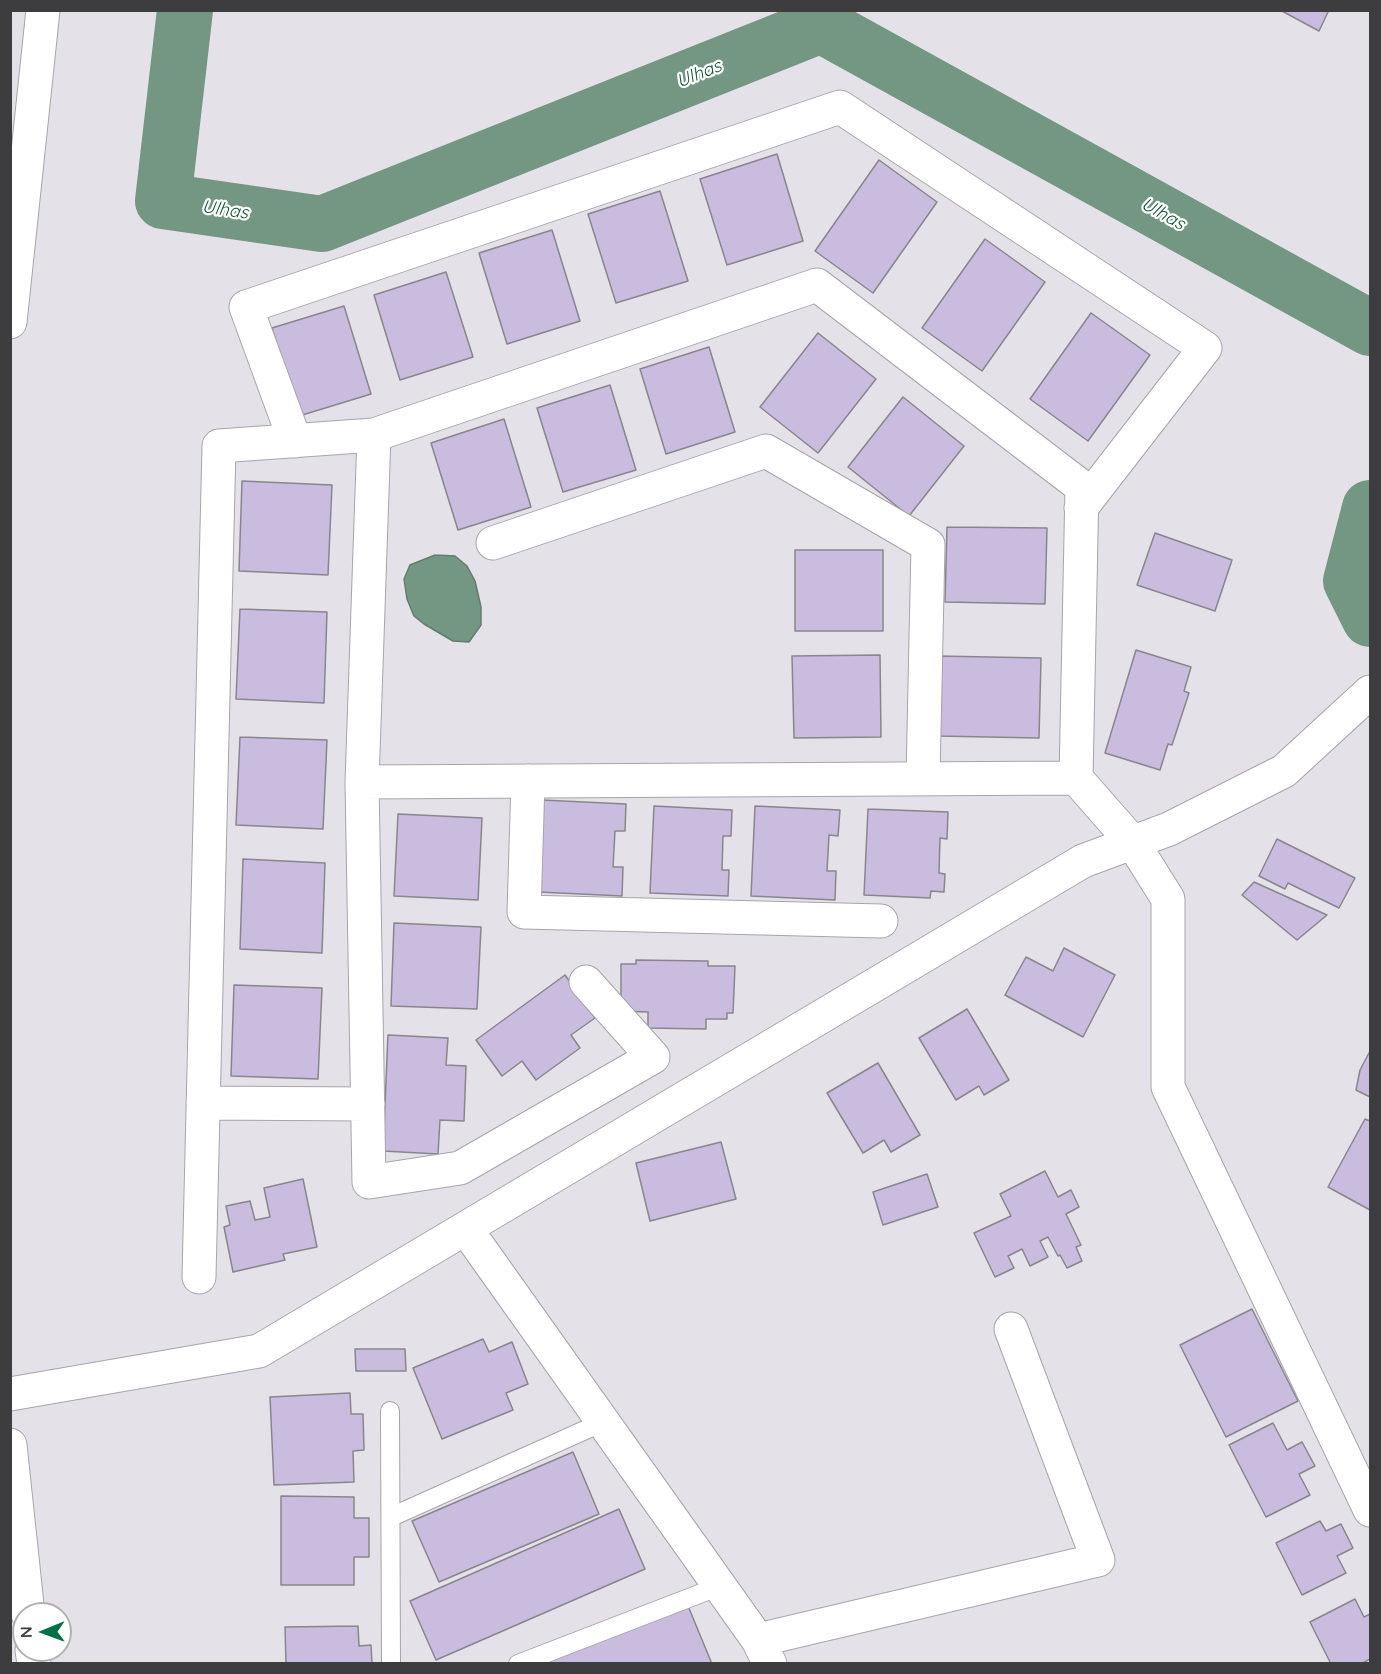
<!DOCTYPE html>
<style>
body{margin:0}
#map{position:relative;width:1381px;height:1674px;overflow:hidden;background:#e4e2e8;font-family:Quicksand,sans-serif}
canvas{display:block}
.frame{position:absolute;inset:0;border:12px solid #3d3c3f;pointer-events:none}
.north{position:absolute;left:12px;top:1602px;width:60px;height:60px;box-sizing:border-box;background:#fff;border:2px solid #b1b1b2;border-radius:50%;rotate:269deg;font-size:16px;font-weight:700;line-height:24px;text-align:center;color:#3d3c3f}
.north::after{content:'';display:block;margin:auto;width:21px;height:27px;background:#006e46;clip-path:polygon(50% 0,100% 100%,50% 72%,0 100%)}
</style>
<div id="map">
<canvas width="1381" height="1674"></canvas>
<div class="frame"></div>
<div class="north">N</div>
</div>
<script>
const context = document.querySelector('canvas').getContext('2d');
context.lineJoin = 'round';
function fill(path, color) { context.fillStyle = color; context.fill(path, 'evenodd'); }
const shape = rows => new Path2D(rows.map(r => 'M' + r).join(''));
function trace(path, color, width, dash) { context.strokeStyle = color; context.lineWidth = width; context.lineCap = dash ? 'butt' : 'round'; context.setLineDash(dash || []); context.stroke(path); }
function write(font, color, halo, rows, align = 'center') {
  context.font = font + ' Quicksand,sans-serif'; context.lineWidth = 4.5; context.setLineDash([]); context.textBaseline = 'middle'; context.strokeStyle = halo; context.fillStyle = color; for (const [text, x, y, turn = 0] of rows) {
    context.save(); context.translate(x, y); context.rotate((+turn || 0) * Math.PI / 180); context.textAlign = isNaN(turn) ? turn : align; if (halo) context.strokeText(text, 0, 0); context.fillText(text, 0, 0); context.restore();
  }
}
const water = shape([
 [435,555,455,556,467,566,475,581,481,607,481,625,469,642,453,641,424,624,414,616,407,599,404,579,410,565,435,555]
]);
fill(water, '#739783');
trace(water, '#637c6f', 1.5);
trace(shape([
 [185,10,163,201,322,224,821,25,1370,328],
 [1370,508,1351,581,1370,619]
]), '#739783', 56);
const building = shape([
 [1280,10,1329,10,1319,31,1280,10],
 [777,154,803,241,727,265,700,179,777,154],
 [879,160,937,202,873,293,815,251,879,160],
 [660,191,688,281,616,303,588,214,660,191],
 [552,230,580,321,507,344,479,253,552,230],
 [985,239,1045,282,982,371,922,328,985,239],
 [446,272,473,357,400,380,374,295,446,272],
 [344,306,371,394,299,416,272,328,344,306],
 [1091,313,1150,355,1088,441,1030,399,1091,313],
 [818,333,876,379,818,453,760,407,818,333],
 [709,347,735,432,666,454,640,369,709,347],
 [610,385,636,470,563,492,537,408,610,385],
 [903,397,964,446,909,516,848,467,903,397],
 [504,419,531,507,458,530,431,443,504,419],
 [242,481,332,485,328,575,239,571,242,481],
 [947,527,1047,528,1045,604,945,602,947,527],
 [1155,533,1232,560,1215,611,1137,585,1155,533],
 [795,550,883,550,883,631,795,631,795,550],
 [240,609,327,612,324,703,236,699,240,609],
 [1136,650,1191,667,1184,691,1189,693,1172,745,1168,744,1160,770,1105,753,1136,650],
 [880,655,881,737,794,738,792,656,880,655],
 [938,656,1041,658,1039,738,937,736,938,656],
 [240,737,327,740,323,829,236,825,240,737],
 [542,800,626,804,625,831,615,831,613,867,623,867,622,896,538,892,542,800],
 [654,806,732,810,731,836,723,836,722,870,729,870,728,896,650,893,654,806],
 [755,806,840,810,838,836,829,835,827,871,836,871,835,900,751,896,755,806],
 [868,809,948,812,947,839,940,838,939,873,945,874,944,892,931,891,930,898,864,895,868,809],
 [398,814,482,818,478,900,394,896,398,814],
 [1277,839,1355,878,1339,908,1288,883,1285,889,1259,876,1277,839],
 [243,859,325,863,322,953,240,949,243,859],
 [1254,882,1327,915,1297,940,1242,895,1254,882],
 [394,923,481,927,477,1009,391,1006,394,923],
 [1064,948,1115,975,1083,1037,1005,995,1026,957,1053,971,1064,948],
 [636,960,708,961,708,966,735,966,733,1013,727,1013,727,1019,706,1019,706,1029,648,1028,648,1012,621,1011,621,964,636,964,636,960],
 [565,975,595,1018,571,1035,580,1048,536,1080,522,1061,502,1076,476,1040,565,975],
 [234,985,322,988,318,1079,231,1076,234,985],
 [967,1009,1009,1080,984,1095,979,1086,956,1100,919,1038,967,1009],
 [388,1035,448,1038,446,1065,466,1066,464,1121,440,1120,438,1154,383,1151,388,1035],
 [1370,1051,1370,1097,1356,1090,1360,1070,1370,1051],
 [878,1063,920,1135,891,1152,884,1140,863,1153,827,1093,878,1063],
 [1365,1119,1370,1121,1370,1210,1328,1187,1365,1119],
 [721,1142,736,1199,650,1221,636,1163,721,1142],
 [1045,1171,1058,1197,1071,1190,1079,1207,1066,1214,1081,1245,1076,1247,1082,1261,1067,1268,1060,1255,1058,1256,1048,1237,1040,1241,1048,1257,1030,1266,1022,1249,1008,1256,1014,1268,995,1277,974,1233,1011,1216,1000,1194,1045,1171],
 [927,1174,938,1207,883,1225,873,1192,927,1174],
 [303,1179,317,1247,283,1254,285,1260,233,1272,224,1227,230,1225,226,1206,250,1201,255,1220,270,1217,264,1188,303,1179],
 [1252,1309,1298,1401,1226,1437,1180,1345,1252,1309],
 [483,1339,489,1352,512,1342,528,1384,506,1393,513,1410,442,1439,413,1368,483,1339],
 [355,1349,405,1349,406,1371,356,1371,355,1349],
 [350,1393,351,1414,363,1414,364,1450,353,1451,354,1482,274,1485,270,1397,350,1393],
 [1273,1423,1287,1450,1302,1442,1315,1466,1299,1474,1310,1495,1266,1517,1229,1445,1273,1423],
 [573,1452,599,1514,439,1582,412,1521,573,1452],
 [281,1496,354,1497,354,1518,369,1518,369,1557,354,1557,354,1585,281,1585,281,1496],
 [619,1509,645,1569,436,1660,410,1601,619,1509],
 [1320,1521,1326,1531,1341,1524,1353,1548,1337,1556,1346,1573,1302,1595,1276,1543,1320,1521],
 [1355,1599,1364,1617,1370,1614,1370,1659,1361,1664,1331,1664,1310,1622,1355,1599],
 [686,1601,712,1664,537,1664,686,1601],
 [358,1626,359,1646,371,1645,372,1664,286,1664,285,1627,358,1626]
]);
fill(building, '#cabcdf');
trace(building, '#88868c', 1.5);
const service = shape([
 [390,1411,391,1664],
 [391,1517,603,1422],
 [518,1664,720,1586]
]);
const minor = shape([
 [295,441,246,307,840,107,1205,348,1081,508],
 [493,543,766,451,928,545,923,778],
 [528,781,524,912,881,921],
 [362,782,374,435],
 [586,982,653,1057,460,1168,369,1182,362,782,1076,778],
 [203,1103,368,1104],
 [466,1229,758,1640,770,1664],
 [199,1277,219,446,374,435,817,285,1082,487,1076,778,1133,843,1168,899,1168,1087,1370,1510],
 [758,1640,1098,1560,1011,1329]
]);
const tertiary = shape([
 [10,1394,259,1351,1083,861,1169,829,1284,771,1370,692]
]);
const motorway = shape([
 [10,322,43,10],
 [10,1445,28,1614],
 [32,1650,34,1664]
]);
trace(service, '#a7a4aa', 20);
trace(minor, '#a7a4aa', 35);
trace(tertiary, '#a7a4aa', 35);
trace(motorway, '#a7a4aa', 35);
trace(service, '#fff', 18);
trace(minor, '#fff', 33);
trace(tertiary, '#fff', 33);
trace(motorway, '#fff', 33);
write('italic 18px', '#135538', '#fff', [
 ["Ulhas",699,74,-22],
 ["Ulhas",225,210,8],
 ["Ulhas",1163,214,29]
]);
</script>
